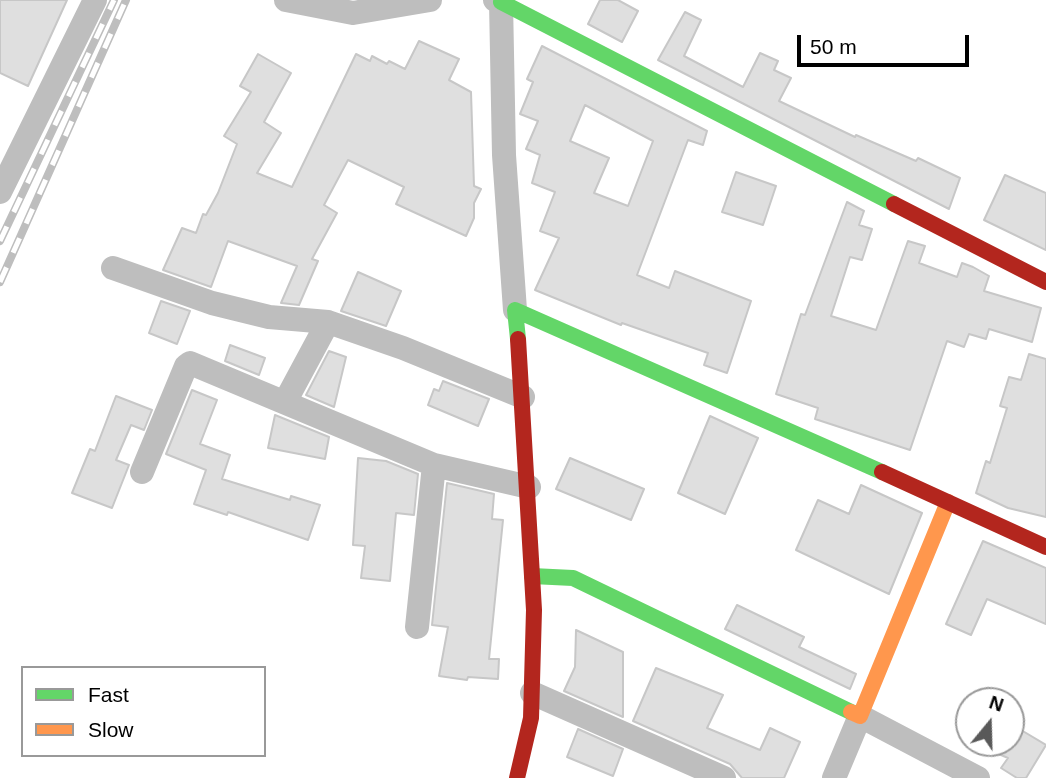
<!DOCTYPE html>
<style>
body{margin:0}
#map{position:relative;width:1046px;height:778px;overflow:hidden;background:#fff;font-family:Helvetica,sans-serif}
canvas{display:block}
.legend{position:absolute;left:21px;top:666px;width:245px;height:91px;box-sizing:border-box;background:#fff;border:2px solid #999;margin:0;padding:9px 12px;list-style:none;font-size:21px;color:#000}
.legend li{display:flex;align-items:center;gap:14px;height:35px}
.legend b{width:35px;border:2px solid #999}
.north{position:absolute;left:955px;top:687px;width:70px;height:70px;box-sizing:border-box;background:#fff;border:2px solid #999;border-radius:50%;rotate:19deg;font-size:19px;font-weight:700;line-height:28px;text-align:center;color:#000}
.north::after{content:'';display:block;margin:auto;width:24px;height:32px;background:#595959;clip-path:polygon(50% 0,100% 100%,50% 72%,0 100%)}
.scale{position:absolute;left:797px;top:35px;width:172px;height:32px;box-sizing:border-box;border:4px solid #000;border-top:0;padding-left:9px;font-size:21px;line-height:24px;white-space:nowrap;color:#000;-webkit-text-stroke:5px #fff;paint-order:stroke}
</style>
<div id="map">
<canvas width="1046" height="778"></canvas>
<ul class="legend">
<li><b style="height:9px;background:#63d668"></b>Fast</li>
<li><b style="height:9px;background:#ff974d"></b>Slow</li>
</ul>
<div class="north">N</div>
<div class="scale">50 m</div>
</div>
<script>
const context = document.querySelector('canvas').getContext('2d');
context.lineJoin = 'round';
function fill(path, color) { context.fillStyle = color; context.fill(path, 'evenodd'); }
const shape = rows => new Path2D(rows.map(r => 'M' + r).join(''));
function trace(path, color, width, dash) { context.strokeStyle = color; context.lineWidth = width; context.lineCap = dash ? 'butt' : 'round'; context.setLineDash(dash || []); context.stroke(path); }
const building = shape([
 [0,0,67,0,28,86,0,73,0,0],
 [600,0,618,0,638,11,622,42,588,24,600,0],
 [685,12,701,20,684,56,743,87,760,53,778,61,774,70,791,78,779,101,855,137,856,135,916,161,918,158,960,178,949,209,658,60,685,12],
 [419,41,459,59,449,80,471,92,474,186,481,189,474,203,474,218,466,236,396,204,404,187,348,160,324,205,337,213,312,259,318,261,299,305,281,303,297,266,228,241,211,287,163,270,182,228,196,233,203,214,206,215,218,193,237,144,224,136,251,92,240,86,258,54,291,73,264,122,281,133,257,173,292,187,356,54,370,61,372,56,387,64,389,61,405,69,419,41],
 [542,46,707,131,703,145,688,140,637,275,669,288,675,271,751,301,727,373,704,365,708,353,622,323,621,325,535,290,559,238,540,231,555,192,532,183,540,155,526,149,538,121,520,114,533,82,527,79,542,46],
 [585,105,653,141,628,206,594,193,609,158,570,141,585,105],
 [736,172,776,186,763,225,722,212,736,172],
 [1005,175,1046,193,1046,250,984,220,1005,175],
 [847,202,864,211,859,225,872,229,862,260,850,257,831,316,876,330,908,241,925,246,919,263,957,277,962,263,973,267,989,276,984,291,1041,308,1032,342,989,329,986,339,969,334,964,347,947,341,910,450,815,419,818,408,776,394,801,314,805,315,847,202],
 [358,272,401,291,386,326,341,311,358,272],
 [161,301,190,311,177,344,149,333,161,301],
 [230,345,265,358,259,375,225,361,230,345],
 [329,351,346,357,334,407,306,395,329,351],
 [1029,354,1046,359,1046,517,1008,508,976,493,986,461,990,463,1007,408,1000,406,1009,377,1021,380,1029,354],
 [443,381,489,399,478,426,428,405,434,389,439,391,443,381],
 [192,390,217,400,200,444,230,455,222,479,290,500,291,496,320,505,308,540,228,512,227,515,194,504,206,470,166,454,192,390],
 [116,396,152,410,144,430,131,425,116,460,129,465,112,508,72,493,90,449,95,451,116,396],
 [275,415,329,437,325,459,268,448,275,415],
 [710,416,758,438,725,514,678,493,710,416],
 [358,458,386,461,418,474,414,515,396,513,390,581,361,578,365,546,353,545,358,458],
 [570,458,644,489,631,520,556,489,570,458],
 [447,483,494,494,492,519,503,520,489,659,499,659,498,679,468,677,467,680,439,676,448,627,432,625,447,483],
 [861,485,922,513,889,594,796,550,818,500,849,514,861,485],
 [983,541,1046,568,1046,624,987,599,971,635,946,624,983,541],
 [737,605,804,637,799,647,856,674,850,689,725,629,737,605],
 [576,630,623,652,623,717,564,691,575,667,576,630],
 [656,668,723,695,707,728,760,750,770,728,800,742,784,778,742,778,730,764,633,721,656,668],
 [1011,724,1046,745,1026,778,1017,778,1001,768,1008,758,973,743,1011,743,1011,724],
 [578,729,623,749,613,776,567,757,578,729]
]);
fill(building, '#dfdfdf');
trace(building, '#c7c7c7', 2);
trace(shape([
 [286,0,353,13,430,0],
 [495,0,501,2,504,155,515,310],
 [0,192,95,0],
 [113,268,212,303,269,317,328,322,403,348,523,397],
 [285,402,328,322],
 [142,472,186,366,190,363,434,465,529,487],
 [417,627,434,465],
 [532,693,724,778],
 [834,778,860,716,978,778]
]), '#bebebe', 24);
trace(shape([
 [501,2,894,204],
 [518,339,515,310,882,472],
 [532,576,573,578,851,712]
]), '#63d668', 16);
trace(shape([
 [851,712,860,716,948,502]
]), '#ff974d', 16);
trace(shape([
 [894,204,1046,282],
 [882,472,1046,547],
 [517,778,531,718,534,610,518,339]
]), '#b3261e', 16);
const rail = shape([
 [0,241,114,0],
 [0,282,126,0]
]);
trace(rail, '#bebebe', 8);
trace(rail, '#fff', 5, [16]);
</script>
